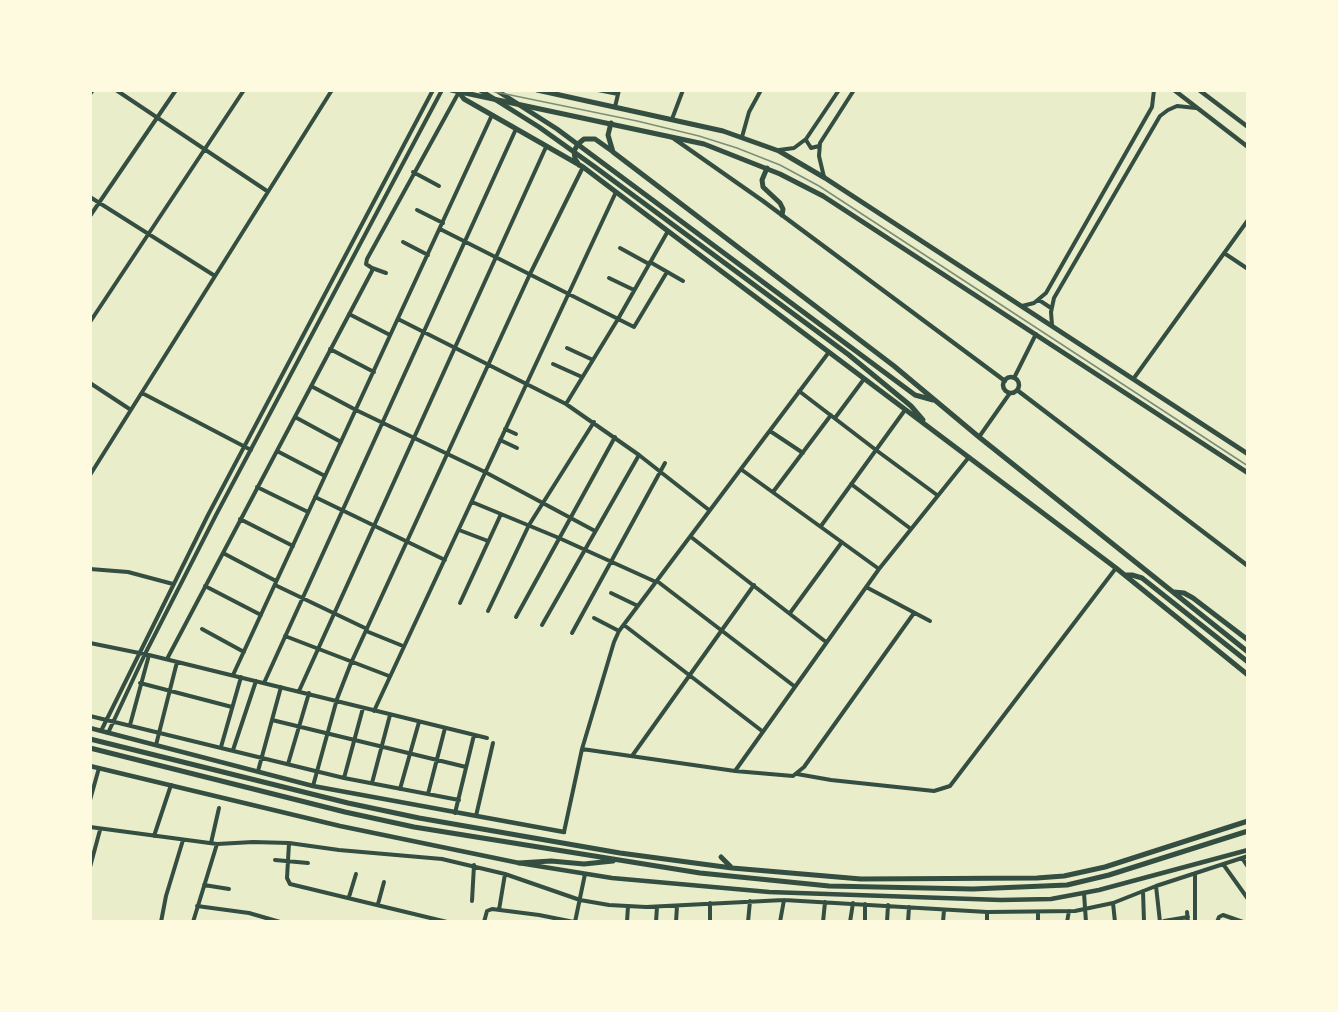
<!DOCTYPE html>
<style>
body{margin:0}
#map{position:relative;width:1338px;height:1012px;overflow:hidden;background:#e9edc9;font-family:"Work Sans",sans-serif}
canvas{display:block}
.frame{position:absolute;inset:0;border:92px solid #fefae0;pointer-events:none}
</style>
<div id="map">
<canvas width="1338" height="1012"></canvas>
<div class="frame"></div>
</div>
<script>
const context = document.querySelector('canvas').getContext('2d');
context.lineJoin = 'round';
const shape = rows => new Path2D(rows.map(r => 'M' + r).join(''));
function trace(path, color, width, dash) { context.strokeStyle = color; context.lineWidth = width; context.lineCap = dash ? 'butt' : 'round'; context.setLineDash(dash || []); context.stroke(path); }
trace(shape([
 [116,90,267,191],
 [598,90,618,94],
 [90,94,93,90],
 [615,107,619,90],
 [672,119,683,90],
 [742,137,749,112,761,90],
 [806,140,811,148,819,146],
 [779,150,794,148,806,139,839,90],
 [413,172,439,186],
 [824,177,819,156,820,143,854,90],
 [90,197,215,276],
 [417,210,443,223],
 [90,216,176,90],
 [440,229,634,327,667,272],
 [403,242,428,255],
 [620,248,649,264],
 [1224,253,1248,269],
 [650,262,683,281],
 [372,268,386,273],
 [609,278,634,290],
 [1039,300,1051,308],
 [1022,306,1034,303,1046,293,1152,107,1154,90],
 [349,314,390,335],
 [398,319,566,404,639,455,709,510],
 [90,322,244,90],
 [1052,325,1051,312,1054,298,1160,116,1168,110,1177,106,1196,108],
 [567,348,593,360],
 [330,349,374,372],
 [553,364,582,377],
 [1014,378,1036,334],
 [1134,378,1248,220],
 [90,383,131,410],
 [311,386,356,410,485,472,595,531],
 [799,391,876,450,821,526],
 [142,393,251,450],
 [566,404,618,319,668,231],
 [905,410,876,450,937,495],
 [295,417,341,442],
 [835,418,864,379],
 [505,429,516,434],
 [770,431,803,453],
 [979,437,1010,393],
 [500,440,517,448],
 [277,451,325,476],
 [742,470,879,569],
 [90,475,332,90],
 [851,484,911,529],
 [257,487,308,512],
 [773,492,831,415],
 [315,497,445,560],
 [472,502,559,538,656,582],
 [240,519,293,546],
 [459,530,488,541],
 [691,537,826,642],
 [223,553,276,581],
 [90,569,128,572,173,584],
 [657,581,794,686],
 [275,585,367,629],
 [205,586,261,615],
 [866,587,930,621],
 [611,593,638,606],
 [460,603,501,514],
 [488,611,529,525,594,422],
 [790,613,842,542],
 [516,617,615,437],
 [594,618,619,631],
 [542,625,639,455],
 [624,625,762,731],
 [202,629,244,652],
 [366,631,403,646],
 [572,633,665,463],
 [285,636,389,676],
 [90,643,149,655,487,738],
 [167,659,372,271,372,268,366,264,367,259,459,92],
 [233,675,492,115],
 [140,683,232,707],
 [264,683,516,129],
 [299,691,546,147],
 [374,711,616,192],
 [90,716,344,778,459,800],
 [272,720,466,767],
 [130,725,149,655],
 [101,731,208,515,433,90],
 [108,733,145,654,216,515,442,90],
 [156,745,177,662],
 [221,747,241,677],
 [582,749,735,771,793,776,804,767,914,613],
 [233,750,256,681],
 [632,756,754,585],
 [288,764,309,693],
 [258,771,281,687],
 [735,771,879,569,969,457],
 [797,774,831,780,934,791,950,786,1116,568],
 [344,778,363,708],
 [372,783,390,715],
 [313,786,337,699,351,663,530,274,583,167],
 [400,789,419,722],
 [428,794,445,728],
 [90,800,99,768],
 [455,813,474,735],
 [476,816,493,743],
 [90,827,217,844,253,842,289,843,339,850,442,859,505,874,580,900,609,905,646,907,784,900,987,912,1075,911,1113,903,1156,886,1248,856],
 [564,832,582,749,614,642,619,631,829,352],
 [154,836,171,785],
 [211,843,219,808],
 [289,843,287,878,290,884,447,922],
 [1242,858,1248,867],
 [275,860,308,863],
 [1223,864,1248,899],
 [90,867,100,830],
 [204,885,229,889],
 [1156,886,1160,922],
 [1143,891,1144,922],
 [1084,893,1086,922],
 [349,897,356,874],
 [472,901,474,865],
 [710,903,710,922],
 [1113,903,1115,922],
 [378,904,384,882],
 [197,906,249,913,280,922],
 [499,910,505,874],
 [1038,912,1038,922],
 [1187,912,1188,922],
 [1164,921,1188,917],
 [161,922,166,896,183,840],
 [193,922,217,844],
 [484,922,487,911,492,909,539,915,574,922],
 [575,922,585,874],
 [627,922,628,906],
 [656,922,657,907],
 [676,922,677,906],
 [748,922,750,901],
 [780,922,784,900],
 [823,922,825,902],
 [850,922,853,903],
 [865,922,865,904],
 [887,922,888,905],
 [908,922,909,907],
 [943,922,944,910],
 [987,922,987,912],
 [1067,922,1069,911],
 [1195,922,1195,873],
 [1217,922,1219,917,1223,915,1243,922]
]), '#344e41', 4);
trace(shape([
 [1174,90,1248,147],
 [1199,90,1248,127],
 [673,138,763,201,1005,381],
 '1003 385a8 8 0 1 1 16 0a8 8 0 1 1-16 0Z',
 [1017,390,1248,566],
 [90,728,313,786,564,832],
 [90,766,340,826,519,863,612,878,769,892,1001,900,1051,899,1099,890,1248,850]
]), '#344e41', 4.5);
trace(shape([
 [480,90,539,127,595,167,849,355,911,406,923,420],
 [496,90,557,129,915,395,933,400],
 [459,92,464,99,583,167,616,192,1116,568,1248,675],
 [611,123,608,135,613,152,894,366,979,437,1248,652],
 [579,165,575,159,574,151,578,144,584,139,595,139,612,151],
 [1125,575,1132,575,1142,578,1248,662],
 [1174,592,1184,593,1193,598,1248,640],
 [90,739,348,803,419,818,620,853,732,868,861,879,1037,878,1064,876,1105,867,1248,821],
 [90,748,345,812,414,827,700,873,829,886,973,889,1067,885,1109,875,1248,831],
 [721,857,731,867],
 [519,863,551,861,584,864,613,861]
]), '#344e41', 5);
trace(shape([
 [451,90,704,144,780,174,823,196,1248,473],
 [537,90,723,131,779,151,825,178,1248,454],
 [767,168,762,180,763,187,780,203,783,209,782,215]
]), '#344e41', 5);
trace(shape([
 [486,90,637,121,699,136,737,148,780,165,819,186,1248,466]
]), '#7c8e77', 1.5);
</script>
